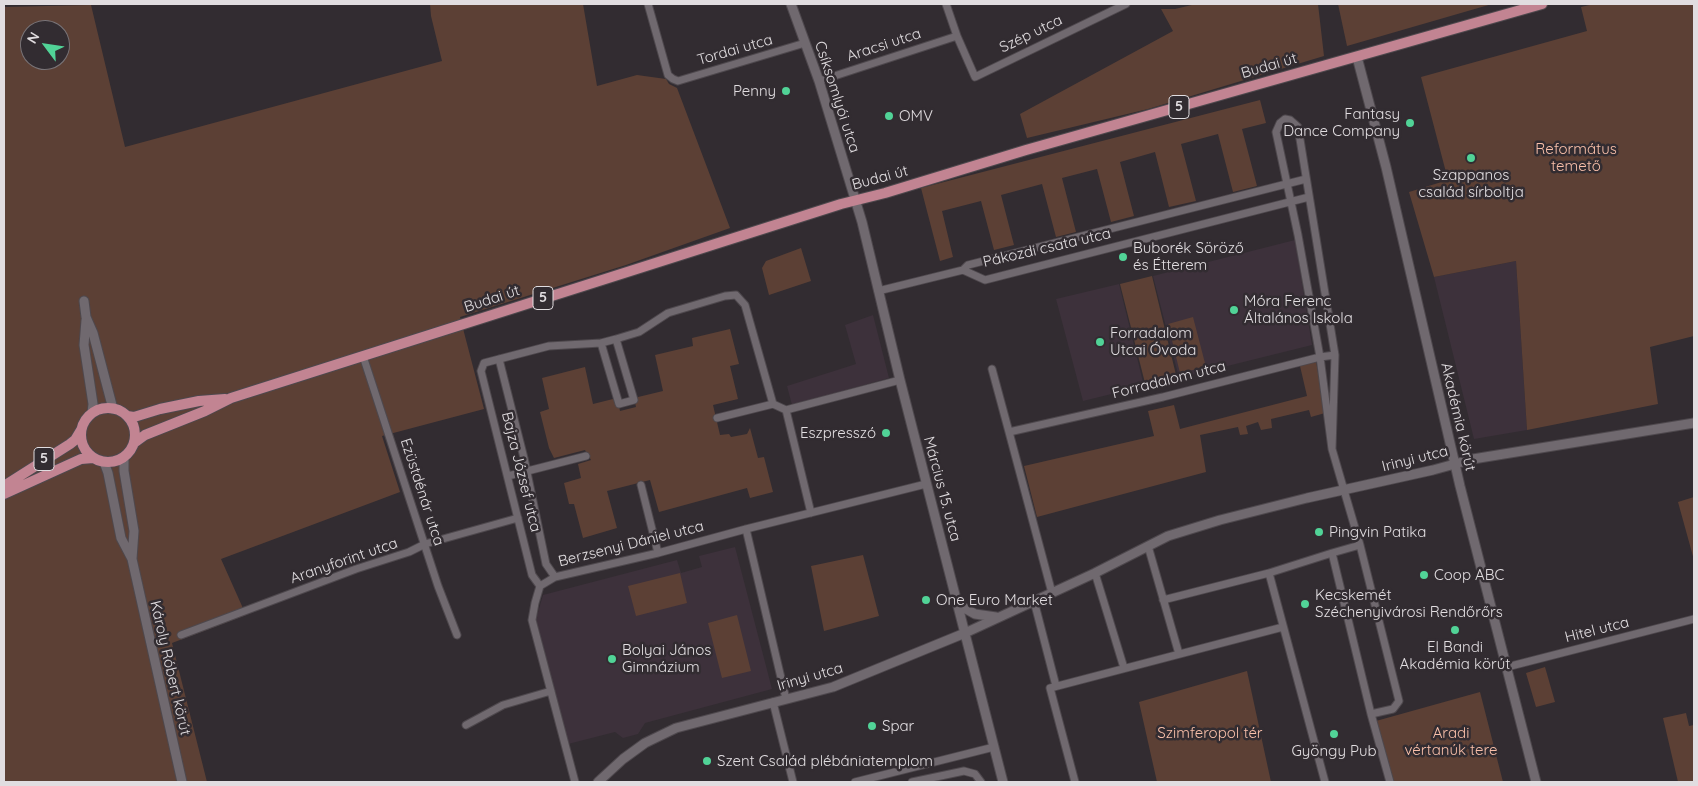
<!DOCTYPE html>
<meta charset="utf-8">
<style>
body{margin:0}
#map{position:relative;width:1698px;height:786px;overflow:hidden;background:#322c31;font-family:Quicksand,sans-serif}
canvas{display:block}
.frame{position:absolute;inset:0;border:5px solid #e1dde0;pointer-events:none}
.north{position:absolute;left:20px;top:20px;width:50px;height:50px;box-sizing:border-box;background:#322c31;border:1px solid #787377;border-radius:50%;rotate:301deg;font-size:14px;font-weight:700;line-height:20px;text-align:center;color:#e1dde0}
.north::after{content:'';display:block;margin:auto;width:18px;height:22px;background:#51d397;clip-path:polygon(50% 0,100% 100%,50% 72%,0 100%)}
</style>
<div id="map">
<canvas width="1698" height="786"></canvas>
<div class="frame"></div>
<div class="north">N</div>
</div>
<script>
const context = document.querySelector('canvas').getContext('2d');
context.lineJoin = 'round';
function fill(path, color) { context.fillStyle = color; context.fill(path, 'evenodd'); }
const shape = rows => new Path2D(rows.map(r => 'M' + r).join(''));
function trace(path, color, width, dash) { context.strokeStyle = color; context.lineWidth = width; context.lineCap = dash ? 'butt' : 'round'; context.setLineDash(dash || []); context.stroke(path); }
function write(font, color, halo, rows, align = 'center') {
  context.font = font + ' Quicksand,sans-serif'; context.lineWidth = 5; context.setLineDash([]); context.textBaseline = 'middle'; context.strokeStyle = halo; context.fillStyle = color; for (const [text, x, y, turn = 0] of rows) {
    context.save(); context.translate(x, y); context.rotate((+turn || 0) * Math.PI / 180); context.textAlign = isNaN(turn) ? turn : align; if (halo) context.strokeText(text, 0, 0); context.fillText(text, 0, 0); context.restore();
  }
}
fill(shape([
 [1295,240,1312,345,1179,378,1153,276],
 [1516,261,1527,430,1474,439,1434,277],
 [1119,284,1144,386,1083,401,1056,299],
 [873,315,889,378,792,405,787,386,856,364,845,325],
 [735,547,772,689,645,723,638,734,623,738,615,732,568,744,536,619,543,595,677,560,681,573,702,567,699,556]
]), '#3d313b');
fill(shape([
 [430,4,583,4,597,86,637,75,666,79,669,84,677,88,730,228,626,265,460,317,484,409,382,436,400,492,221,559,246,615,172,643,207,782,4,782,4,7,91,5,125,147,442,61,431,16],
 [30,30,60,30,60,60,30,60],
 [1196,4,1318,4,1324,56,1148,109,1027,138,1020,114,1173,31,1161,9,1175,9],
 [1338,4,1492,4,1347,46],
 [1594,4,1694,4,1694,336,1650,347,1658,404,1527,430,1516,261,1434,277,1409,192,1448,180,1421,77,1587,31,1581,7],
 [1260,100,1266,123,1242,129,1257,186,1233,192,1218,134,1181,144,1196,201,1169,207,1155,152,1120,162,1134,216,1111,222,1097,169,1062,178,1076,232,1056,237,1042,184,1001,195,1014,245,994,250,981,201,942,211,953,257,940,261,921,188],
 [801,248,811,281,769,295,762,268,766,261],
 [1152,276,1177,379,1146,387,1120,284],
 [1193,317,1206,367,1180,373,1168,324],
 [730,329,739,364,730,366,738,399,713,405,720,435,729,434,731,437,747,434,750,428,758,458,764,457,773,492,750,498,747,488,659,512,650,480,607,491,617,528,583,538,574,504,569,504,564,483,581,478,578,464,591,460,585,450,554,458,549,448,540,412,549,409,542,378,585,367,593,404,617,398,620,411,636,407,634,398,663,391,655,355,693,346,692,338],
 [1316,361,1325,413,1311,417,1309,410,1271,419,1272,428,1261,430,1258,422,1246,426,1248,434,1240,435,1238,427,1200,435,1206,472,1037,517,1024,466,1154,436,1148,411,1174,405,1180,429,1307,396,1300,366],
 [1694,497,1694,560,1678,502],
 [863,555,879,616,824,631,811,566],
 [680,573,687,603,636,616,628,586],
 [737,615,751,671,722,678,708,623],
 [1545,667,1555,702,1536,707,1526,673],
 [1247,671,1271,782,1157,782,1139,702],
 [1480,692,1503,782,1394,782,1376,721],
 [1686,713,1689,726,1694,725,1694,782,1678,782,1663,718]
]), '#5c4035');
const minor = shape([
 [648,4,668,75,673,79,678,81,805,43],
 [946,4,957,36,975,77,1126,4],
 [819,81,957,36],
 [963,270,985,280,1309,197],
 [963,270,968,265,1306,179],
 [878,291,963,270],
 [601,343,619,404,634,400,616,339],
 [363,356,438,586,457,635],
 [499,359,524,458,546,564,555,577],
 [992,369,1009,432],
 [786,410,900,380],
 [717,418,773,404],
 [1332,449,1335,355,1298,127,1290,120,1285,119,1280,123,1276,132,1298,235,1320,357,1332,449,1360,545,1332,553,1371,714,1390,782],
 [508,476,586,456],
 [641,485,658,553],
 [746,529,786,699],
 [1360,545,1399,701,1393,709,1371,714],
 [1148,546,1179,654],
 [1095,573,1124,668],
 [1269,573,1325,782],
 [540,586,532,575,481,371,484,363,549,346,601,343,616,339,639,332,668,313,725,296,736,295,745,305,773,404,786,410,811,513],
 [1052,593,1009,432,1163,397,1320,357,1335,355],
 [1163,600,1269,573,1332,553],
 [1034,601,1056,686],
 [181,635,356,569,409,552,425,544,518,518],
 [1507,667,1694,619],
 [773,702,793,782],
 [466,725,503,705,551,691],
 [575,782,532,620,535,603,540,586,555,577,658,553,746,529,926,484],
 [855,782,994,747],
 [912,782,964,771,975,774,981,782],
 [1075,782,1050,688,1283,627]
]);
const tertiary = shape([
 [791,4,819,81,862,222,900,380,1003,782],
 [1357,57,1386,167,1460,486,1536,782],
 [84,301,86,317,93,333,113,409],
 [86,320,84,345,93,404,92,413],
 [124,457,124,471,134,531,132,559],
 [104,462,108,473,121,538,132,559,182,782],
 [959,605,975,614,996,617],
 [598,782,623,759,645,743,676,728,833,687,965,633,1095,573,1168,536,1220,520,1307,498,1433,470,1473,459,1694,423]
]);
const primary = shape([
 '81 435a27 27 0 1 1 54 0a27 27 0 1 1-54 0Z',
 [127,416,134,417,160,409,199,401,225,399],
 [134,443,145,435,205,411,231,398,841,204,885,193,1026,150,1542,4],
 [4,486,70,444,75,440,81,430],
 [4,494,81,459,93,458]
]);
trace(minor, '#4e484d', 9);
trace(tertiary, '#4e484d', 11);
trace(primary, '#4e484d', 12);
trace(minor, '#70696f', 7);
trace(tertiary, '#70696f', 9);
trace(primary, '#c28492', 10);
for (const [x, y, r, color] of [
 [786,91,5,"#51d397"],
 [889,116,5,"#51d397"],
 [1410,123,5,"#51d397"],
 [1471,158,5,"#51d397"],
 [1123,257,5,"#51d397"],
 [1234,310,5,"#51d397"],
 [1100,342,5,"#51d397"],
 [886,433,5,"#51d397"],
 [1319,532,5,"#51d397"],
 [1424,575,5,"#51d397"],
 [926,600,5,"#51d397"],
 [1305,604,5,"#51d397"],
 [1455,630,5,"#51d397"],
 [612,659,5,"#51d397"],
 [872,726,5,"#51d397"],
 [1334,734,5,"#51d397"],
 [707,761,5,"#51d397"]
]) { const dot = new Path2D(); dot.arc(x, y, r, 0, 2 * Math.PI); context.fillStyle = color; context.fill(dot); trace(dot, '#322c31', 2); }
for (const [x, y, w] of [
 [1179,107,20],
 [543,298,20],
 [44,459,20]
]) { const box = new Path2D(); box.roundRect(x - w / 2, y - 11.5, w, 23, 4); context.fillStyle = '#322c31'; context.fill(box); trace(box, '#e1dde0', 1); }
write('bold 14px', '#e1dde0', null, [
 ["5",1179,107],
 ["5",543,298],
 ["5",44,459]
]);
write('15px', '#e1dde0', '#322c31', [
 ["Szép utca",1031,34,-26],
 ["Aracsi utca",884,45,-18],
 ["Tordai utca",735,50,-16],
 ["Budai út",1269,66,-16],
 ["Csíksomlyói utca",837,97,72],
 ["Budai út",880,178,-15],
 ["Pákozdi csata utca",1047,248,-13],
 ["Budai út",492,299,-18],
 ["Forradalom utca",1169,380,-14],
 ["Akadémia körút",1458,417,77],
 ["Irinyi utca",1415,459,-14],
 ["Bajza József utca",521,472,76],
 ["Március 15. utca",942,489,75],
 ["Ezüstdénár utca",422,492,72],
 ["Berzsenyi Dániel utca",631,544,-14],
 ["Aranyforint utca",344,561,-19],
 ["Hitel utca",1597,630,-14],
 ["Károly Róbert körút",170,668,77],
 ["Irinyi utca",810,677,-16]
]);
write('15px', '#e1dde0', '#322c31', [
 ["Penny",776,91,"right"],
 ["Fantasy",1400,114,"right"],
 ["Dance Company",1400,131,"right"],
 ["OMV",899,116],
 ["Szappanos",1471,175,"center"],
 ["család sírboltja",1471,192,"center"],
 ["Buborék Söröző",1133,248],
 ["és Étterem",1133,265],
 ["Móra Ferenc",1244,301],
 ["Általános Iskola",1244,318],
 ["Forradalom",1110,333],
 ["Utcai Óvoda",1110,350],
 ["Eszpresszó",876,433,"right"],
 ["Pingvin Patika",1329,532],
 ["Coop ABC",1434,575],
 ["Kecskemét",1315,595],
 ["Széchenyivárosi Rendőrőrs",1315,612],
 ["One Euro Market",936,600],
 ["El Bandi",1455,647,"center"],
 ["Akadémia körút",1455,664,"center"],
 ["Bolyai János",622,650],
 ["Gimnázium",622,667],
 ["Spar",882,726],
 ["Gyöngy Pub",1334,751,"center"],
 ["Szent Család plébániatemplom",717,761]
], 'left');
write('15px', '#fac0aa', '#322c31', [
 ["Református",1576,149],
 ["temető",1576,166],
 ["Szimferopol tér",1210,733],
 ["Aradi",1451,733],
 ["vértanúk tere",1451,750]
]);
</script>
